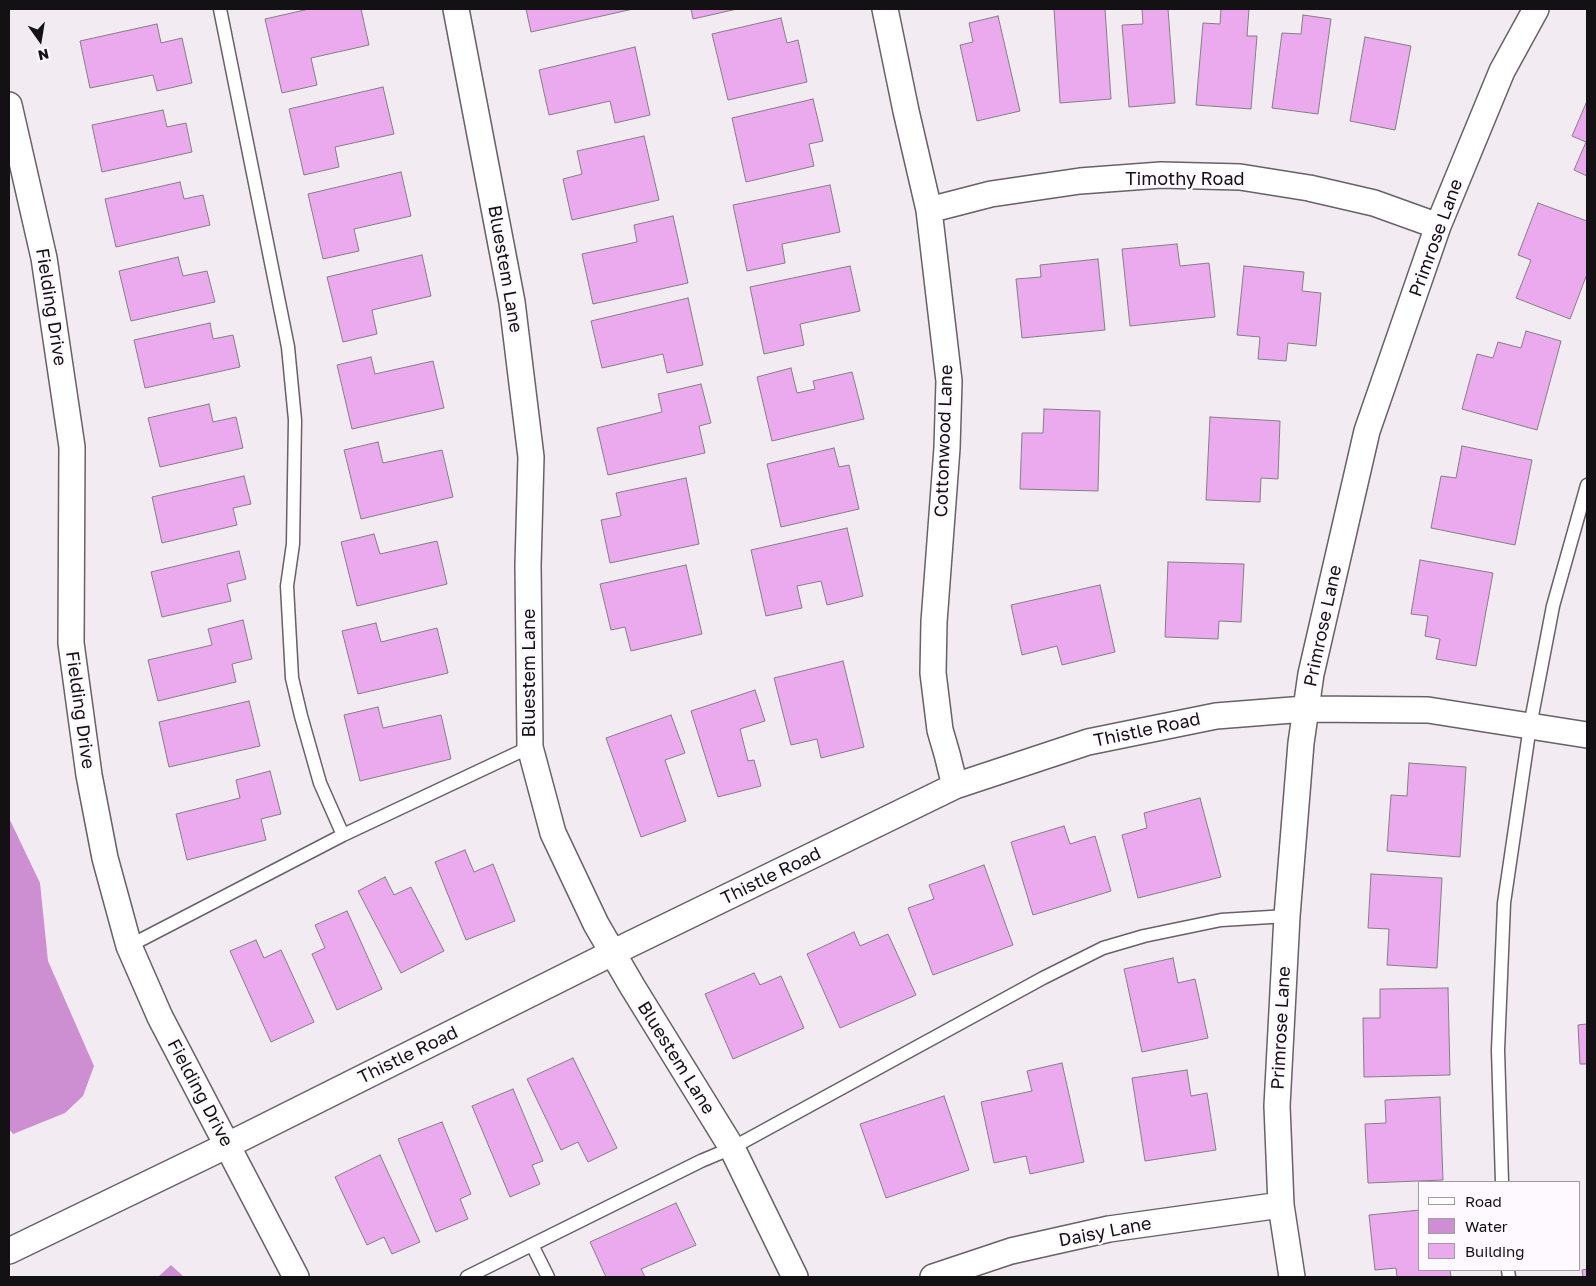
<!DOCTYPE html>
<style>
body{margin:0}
#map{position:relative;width:1596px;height:1286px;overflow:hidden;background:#f2ebf2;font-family:"Golos Text",sans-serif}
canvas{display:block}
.frame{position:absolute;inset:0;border:10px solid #131113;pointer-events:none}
.legend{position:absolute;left:1418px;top:1181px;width:162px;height:90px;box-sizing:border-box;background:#fef9ff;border:1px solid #a09ca1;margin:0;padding:6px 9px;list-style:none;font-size:15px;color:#131113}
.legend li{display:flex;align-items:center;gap:10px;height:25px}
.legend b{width:25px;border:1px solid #a09ca1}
.north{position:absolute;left:15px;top:15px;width:50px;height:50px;-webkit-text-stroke:4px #fef9ff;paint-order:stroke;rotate:167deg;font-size:14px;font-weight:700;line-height:20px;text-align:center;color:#131113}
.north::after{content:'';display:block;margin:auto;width:18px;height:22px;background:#131113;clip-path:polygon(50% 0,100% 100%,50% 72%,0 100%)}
</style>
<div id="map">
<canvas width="1596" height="1286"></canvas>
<div class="frame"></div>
<ul class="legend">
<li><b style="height:6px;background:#fff"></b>Road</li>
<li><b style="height:14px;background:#ce8fd2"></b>Water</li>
<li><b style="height:14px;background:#ebaaee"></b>Building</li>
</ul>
<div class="north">N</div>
</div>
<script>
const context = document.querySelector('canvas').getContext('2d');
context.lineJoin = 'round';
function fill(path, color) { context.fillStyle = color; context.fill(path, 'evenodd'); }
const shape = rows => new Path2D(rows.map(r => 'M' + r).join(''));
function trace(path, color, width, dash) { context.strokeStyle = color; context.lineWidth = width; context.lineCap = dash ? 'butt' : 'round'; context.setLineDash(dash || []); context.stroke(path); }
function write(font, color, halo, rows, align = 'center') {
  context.font = font + ' "Golos Text",sans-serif'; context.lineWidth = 4.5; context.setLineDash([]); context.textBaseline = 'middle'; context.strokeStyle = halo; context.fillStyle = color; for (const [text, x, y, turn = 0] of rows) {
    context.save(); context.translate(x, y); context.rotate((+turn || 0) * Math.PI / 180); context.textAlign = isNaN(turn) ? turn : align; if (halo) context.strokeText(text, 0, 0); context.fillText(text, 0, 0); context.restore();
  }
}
fill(shape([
 [9,818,40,883,48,961,94,1066,83,1096,65,1113,13,1134,9,1129],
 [171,1265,184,1277,158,1277]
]), '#ce8fd2');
const building = shape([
 [309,9,361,9,369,45,311,58,317,85,282,93,265,19,309,9],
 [526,9,633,9,531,32,526,9],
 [691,9,737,9,693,19,691,9],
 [1054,9,1105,9,1111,99,1060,103,1054,9],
 [1142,9,1168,9,1175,103,1129,107,1122,25,1143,24,1142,9],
 [1221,9,1249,9,1247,36,1257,36,1251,109,1196,105,1203,23,1220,24,1221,9],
 [1303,15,1331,19,1318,114,1272,108,1282,33,1301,34,1303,15],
 [998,16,1020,111,977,121,960,45,973,42,969,23,998,16],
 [781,18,787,43,798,40,807,82,728,100,712,34,781,18],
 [157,24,161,43,182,38,192,83,157,91,153,75,90,88,80,41,157,24],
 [1365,37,1411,46,1395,130,1350,121,1365,37],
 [635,47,650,115,615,123,610,101,549,115,539,70,635,47],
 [383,87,394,134,335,147,339,167,304,175,289,109,383,87],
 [813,99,823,141,809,144,814,166,746,182,732,118,813,99],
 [1587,101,1587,176,1574,170,1586,142,1572,136,1587,101],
 [163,110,167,127,186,123,192,152,102,172,92,125,163,110],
 [644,136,659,200,572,220,563,179,582,174,577,151,644,136],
 [401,172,411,216,354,229,359,251,323,259,308,194,401,172],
 [180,182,184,199,203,195,210,225,116,247,105,199,180,182],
 [830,185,840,232,782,244,785,263,747,271,733,205,830,185],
 [1538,203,1587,221,1587,274,1570,319,1516,298,1531,260,1518,255,1538,203],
 [673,216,688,283,593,304,582,254,637,242,634,225,673,216],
 [1177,244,1180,266,1209,263,1215,317,1130,326,1122,249,1177,244],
 [422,255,431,296,372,310,377,334,343,342,327,277,422,255],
 [178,257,183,276,207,271,215,302,131,321,119,271,178,257],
 [1098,259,1105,330,1022,338,1016,279,1041,277,1040,265,1098,259],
 [850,266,860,311,800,324,804,345,764,354,750,287,850,266],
 [1244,266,1304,272,1302,291,1321,293,1316,346,1288,343,1286,361,1258,359,1260,337,1237,335,1244,266],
 [688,298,703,365,667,373,663,354,602,368,591,321,688,298],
 [210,323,213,339,233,335,240,367,145,388,134,340,210,323],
 [1526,331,1561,341,1537,430,1462,409,1477,354,1493,358,1498,342,1521,348,1526,331],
 [371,357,375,374,433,361,444,408,352,429,337,365,371,357],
 [791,368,797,393,815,389,813,381,852,372,864,419,772,441,757,377,791,368],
 [701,384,711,423,699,426,705,453,608,475,597,428,662,412,658,394,701,384],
 [209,404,213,422,236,417,243,448,160,467,148,418,209,404],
 [1044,409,1100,411,1098,491,1020,489,1022,433,1043,433,1044,409],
 [1210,417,1280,421,1278,479,1261,478,1260,502,1206,500,1210,417],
 [378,442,383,463,442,450,453,497,361,519,344,450,378,442],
 [1462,446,1532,460,1515,545,1431,528,1441,476,1456,478,1462,446],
 [834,448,839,467,849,465,859,509,781,527,767,464,834,448],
 [244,476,251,504,233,508,237,525,162,543,152,497,244,476],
 [686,478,699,544,610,563,601,520,621,516,616,493,686,478],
 [847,528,863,596,827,605,821,581,797,586,802,608,766,616,751,550,847,528],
 [374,534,380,554,437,541,447,584,357,606,341,542,374,534],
 [239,551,246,579,227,584,231,601,162,617,151,572,239,551],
 [1420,560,1493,573,1476,666,1436,659,1440,639,1425,636,1428,616,1411,614,1420,560],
 [1168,562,1244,564,1241,622,1219,621,1218,639,1165,637,1168,562],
 [686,565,702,634,631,651,625,627,611,630,600,584,686,565],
 [1100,585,1115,652,1062,665,1057,646,1022,655,1011,605,1100,585],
 [243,620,252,659,232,664,236,682,158,701,148,660,212,645,208,629,243,620],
 [376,623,381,642,437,628,448,673,358,694,342,631,376,623],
 [843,661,864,747,821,758,817,739,791,745,774,678,843,661],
 [755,690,765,721,740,729,748,761,754,760,761,786,718,797,691,711,755,690],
 [249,701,260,746,169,767,159,722,249,701],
 [378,707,383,728,441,715,451,759,360,781,344,715,378,707],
 [671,715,685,753,665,760,686,821,641,837,606,738,671,715],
 [1409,763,1466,767,1460,857,1387,851,1391,795,1407,796,1409,763],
 [270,771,281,814,261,819,266,840,187,860,176,814,240,798,236,780,270,771],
 [1200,798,1221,877,1138,898,1122,835,1147,828,1144,813,1200,798],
 [1064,826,1070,844,1095,836,1111,891,1033,915,1011,842,1064,826],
 [465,850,474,872,493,864,515,921,466,940,435,862,465,850],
 [984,865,1013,945,933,975,908,908,934,899,929,885,984,865],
 [1371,874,1442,878,1437,968,1387,965,1389,929,1368,928,1371,874],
 [385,877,394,895,411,887,444,951,401,973,358,891,385,877],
 [347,911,382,989,337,1010,312,954,325,948,315,925,347,911],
 [854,932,860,946,888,934,916,995,840,1028,807,954,854,932],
 [256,940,264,958,281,950,314,1022,271,1042,230,951,256,940],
 [1173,958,1178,983,1195,979,1208,1038,1142,1052,1124,969,1173,958],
 [754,973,760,985,781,976,804,1028,733,1059,705,994,754,973],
 [1448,988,1450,1075,1364,1077,1363,1018,1380,1018,1380,989,1448,988],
 [1587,1024,1587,1064,1580,1064,1578,1025,1587,1024],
 [573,1058,617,1148,588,1162,578,1142,561,1150,527,1079,573,1058],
 [1062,1063,1084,1162,1030,1174,1026,1156,994,1163,981,1102,1032,1091,1027,1071,1062,1063],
 [1187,1070,1191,1096,1207,1093,1216,1150,1145,1161,1132,1078,1187,1070],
 [513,1089,543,1161,532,1165,540,1184,510,1197,472,1106,513,1089],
 [944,1096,969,1170,886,1198,860,1124,944,1096],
 [1440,1097,1443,1180,1368,1183,1365,1124,1386,1123,1385,1100,1440,1097],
 [442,1122,471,1194,460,1199,468,1219,436,1232,398,1139,442,1122],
 [380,1155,420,1242,392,1254,384,1237,367,1245,335,1177,380,1155],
 [676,1203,696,1245,641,1269,645,1277,606,1277,590,1242,676,1203],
 [1420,1210,1420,1270,1450,1270,1451,1277,1397,1277,1396,1268,1375,1270,1369,1215,1420,1210],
 [1587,1269,1587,1277,1583,1277,1582,1270,1587,1269]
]);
fill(building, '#ebaaee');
trace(building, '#847e85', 1);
const service = shape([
 [220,9,288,347,295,420,293,544,287,586,292,678,301,716,320,783,343,835],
 [129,946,343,835,530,747],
 [1502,1182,1498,1050,1504,903,1530,726,1553,606,1587,485],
 [532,1245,548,1277],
 [1508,1270,1509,1277],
 [467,1277,701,1161,732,1148,1043,978,1103,948,1144,936,1221,920,1287,916]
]);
const minor = shape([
 [456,9,512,302,531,457,528,565,530,747,553,833,596,924,632,986,732,1148,795,1277],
 [885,9,906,111,929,210,949,381,947,448,934,622,933,673,940,730,947,754,955,786],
 [9,105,44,258,72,447,71,643,89,775,105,858,129,946,160,1017,296,1277],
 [929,210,991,194,1080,181,1161,175,1240,177,1309,188,1374,203,1438,226],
 [9,1251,228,1145,612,953,955,786,1088,742,1216,716,1305,709,1428,710,1587,735],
 [933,1277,1011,1251,1109,1229,1281,1205],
 [1292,1277,1281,1205,1277,1106,1287,916,1301,743,1311,674,1367,431,1438,226,1502,71,1536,9]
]);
trace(service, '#686168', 15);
trace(minor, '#686168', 28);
trace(service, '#fff', 12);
trace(minor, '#fff', 25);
write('18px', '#131113', '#fef9ff', [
 ["Timothy Road",1185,179],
 ["Primrose Lane",1436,238,-70],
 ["Bluestem Lane",505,269,80],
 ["Fielding Drive",51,307,81],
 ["Cottonwood Lane",944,441,-88],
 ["Primrose Lane",1323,626,-78],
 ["Bluestem Lane",529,673,-90],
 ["Fielding Drive",80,710,82],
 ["Thistle Road",1147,730,-12],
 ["Thistle Road",771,876,-26],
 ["Primrose Lane",1281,1028,-87],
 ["Thistle Road",408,1055,-26],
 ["Bluestem Lane",676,1058,58],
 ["Fielding Drive",200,1093,62],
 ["Daisy Lane",1105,1232,-11]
]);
</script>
